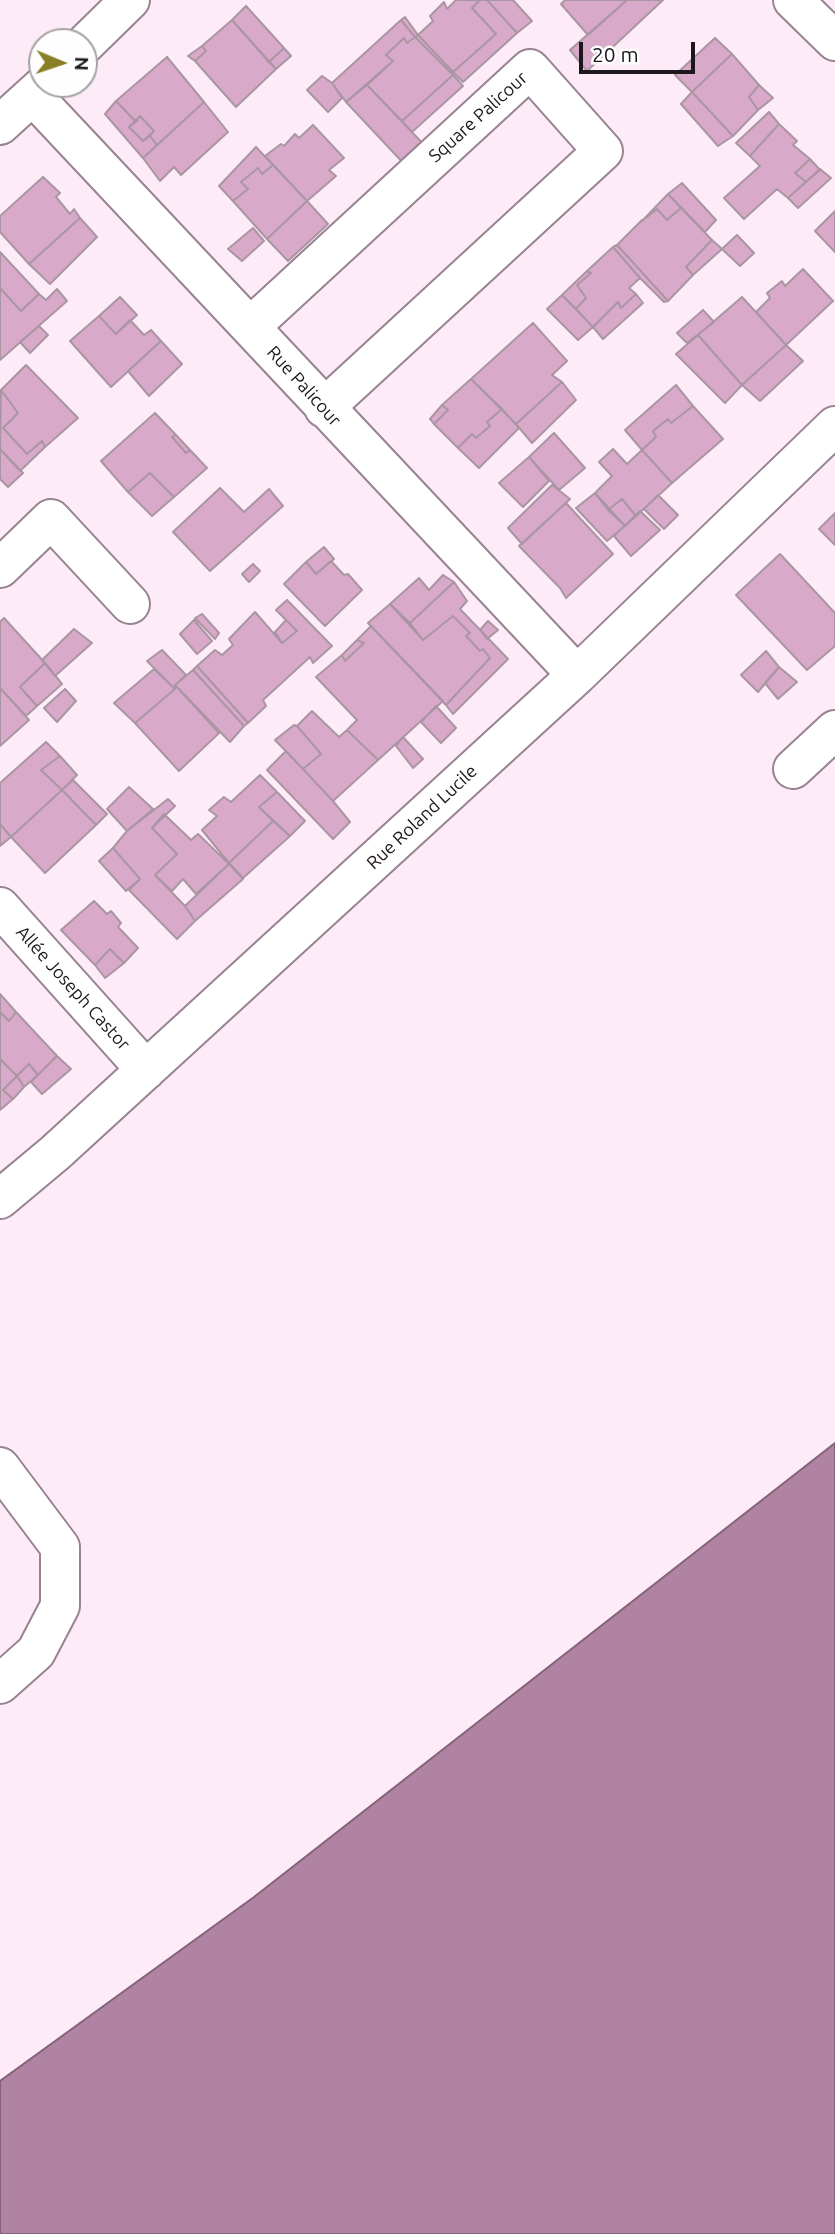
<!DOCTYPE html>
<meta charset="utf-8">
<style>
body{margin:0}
#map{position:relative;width:835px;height:2234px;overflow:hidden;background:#fdebf7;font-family:Ubuntu,sans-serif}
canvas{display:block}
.north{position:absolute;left:28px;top:28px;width:70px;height:70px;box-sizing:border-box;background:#fefefe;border:2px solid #a4a2a4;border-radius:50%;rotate:92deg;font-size:19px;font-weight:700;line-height:28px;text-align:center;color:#1e171c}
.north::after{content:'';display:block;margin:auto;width:24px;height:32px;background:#897f25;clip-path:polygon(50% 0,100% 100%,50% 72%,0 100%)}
.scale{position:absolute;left:579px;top:42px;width:116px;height:32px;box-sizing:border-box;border:4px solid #1e171c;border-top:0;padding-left:9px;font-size:21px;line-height:24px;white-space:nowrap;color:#1e171c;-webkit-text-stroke:5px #fefefe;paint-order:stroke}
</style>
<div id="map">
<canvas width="835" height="2234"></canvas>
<div class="north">N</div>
<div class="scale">20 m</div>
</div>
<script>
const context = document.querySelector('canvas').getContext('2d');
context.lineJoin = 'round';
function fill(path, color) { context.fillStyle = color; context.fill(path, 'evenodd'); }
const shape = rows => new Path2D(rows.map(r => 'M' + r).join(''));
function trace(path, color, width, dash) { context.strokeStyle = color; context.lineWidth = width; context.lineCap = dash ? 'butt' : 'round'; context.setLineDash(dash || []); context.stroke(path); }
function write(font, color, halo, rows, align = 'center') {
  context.font = font + ' Ubuntu,sans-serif'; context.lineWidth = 6; context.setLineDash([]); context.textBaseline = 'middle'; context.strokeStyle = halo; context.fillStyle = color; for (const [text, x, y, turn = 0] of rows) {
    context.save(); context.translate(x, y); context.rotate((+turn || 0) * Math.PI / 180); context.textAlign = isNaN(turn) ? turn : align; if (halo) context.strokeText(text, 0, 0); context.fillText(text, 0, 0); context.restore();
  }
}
const water = shape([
 [835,1443,835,2234,0,2234,0,2081,254,1897,835,1443]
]);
fill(water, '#b083a3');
trace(water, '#84637a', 2);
const building = shape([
 [456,0,480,0,472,8,496,34,453,72,418,35,433,21,430,16,444,2,447,9,456,0],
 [480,0,487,0,517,33,463,82,453,72,496,34,472,8,480,0],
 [487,0,513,0,532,21,517,33,487,0],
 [565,0,627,0,588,35,561,4,565,0],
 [627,0,663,0,587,71,570,50,627,0],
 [246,6,284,48,269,62,232,20,246,6],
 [405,17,418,35,415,37,401,20,405,17],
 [232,20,276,69,236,107,195,61,206,51,202,46,232,20],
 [401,20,415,37,407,43,404,38,386,55,393,61,346,102,332,83,401,20],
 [418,35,453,72,453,75,415,37,418,35],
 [415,37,453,75,402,121,367,85,393,61,386,55,404,38,407,43,415,37],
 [715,38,732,54,692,92,675,75,715,38],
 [202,46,206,51,195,61,188,56,202,46],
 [284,48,291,56,276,69,269,62,284,48],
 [732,54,759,85,749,97,758,110,733,136,692,92,732,54],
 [167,57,204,102,157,145,150,136,154,131,140,116,136,122,116,101,167,57],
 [453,75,463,86,412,132,402,121,453,75],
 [322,76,332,83,342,98,328,112,307,90,322,76],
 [367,85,429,150,407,167,346,102,367,85],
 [759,85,773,98,758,110,749,97,759,85],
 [692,92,733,136,718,146,681,104,692,92],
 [116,101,136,122,129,127,143,141,150,136,157,145,143,158,105,114,116,101],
 [204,102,228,132,181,175,174,167,160,181,143,158,204,102],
 [769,112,779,124,750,156,736,143,769,112],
 [140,116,154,131,143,141,129,127,140,116],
 [779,124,797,141,793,145,810,159,795,173,806,182,788,198,777,189,744,219,724,198,760,166,750,156,779,124],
 [313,125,344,158,329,170,336,176,307,201,265,156,281,144,284,146,295,134,299,138,313,125],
 [256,147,273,165,262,174,258,168,241,182,248,189,233,201,219,186,256,147],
 [810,159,820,170,806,182,795,173,810,159],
 [273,165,307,201,267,239,233,201,248,189,241,182,258,168,262,174,273,165],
 [820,169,831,178,798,208,788,198,820,169],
 [43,177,60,193,56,197,70,214,74,209,80,218,29,264,0,232,0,216,43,177],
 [682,183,716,220,705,232,668,194,682,183],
 [668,194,681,208,667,220,657,209,642,221,668,194],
 [307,201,328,224,288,261,267,239,307,201],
 [681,208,712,240,686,267,693,275,668,301,617,245,642,220,642,221,657,209,667,220,681,208],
 [835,211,835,252,815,231,835,211],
 [80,218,97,237,50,284,29,264,80,218],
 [253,228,264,241,242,261,228,249,253,228],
 [737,235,754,253,740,266,722,249,737,235],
 [712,240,722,249,693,275,686,267,712,240],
 [617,245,668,301,664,302,640,278,613,247,617,245],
 [613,247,640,278,629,288,636,294,621,308,618,302,593,327,576,309,586,298,577,285,591,273,587,271,613,247],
 [0,252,39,294,21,311,0,288,0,252],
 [803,269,833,301,786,345,756,312,770,298,767,293,782,281,785,286,803,269],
 [587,271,591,273,577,285,586,298,576,309,562,295,587,271],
 [0,288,21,311,39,294,46,300,57,289,67,301,0,360,0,288],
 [636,294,643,303,603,339,593,327,618,302,621,308,636,294],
 [562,295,593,327,578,340,547,309,562,295],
 [120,297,137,315,116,334,99,316,120,297],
 [742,297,786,345,742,385,698,335,742,297],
 [703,310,714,322,687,343,677,333,703,310],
 [99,316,116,334,130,320,144,335,151,330,161,341,111,387,70,341,99,316],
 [533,323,567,361,552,375,562,382,516,424,471,379,533,323],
 [39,326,48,335,30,353,20,342,39,326],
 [698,335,742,385,725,403,676,354,698,335],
 [161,341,182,364,149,396,128,371,161,341],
 [786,345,803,361,760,401,742,385,786,345],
 [26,365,78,418,45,447,42,441,27,454,3,428,18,413,1,390,26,365],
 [471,379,502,409,487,422,490,426,476,438,472,434,458,448,434,424,448,410,442,405,471,379],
 [562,382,576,400,532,443,516,424,562,382],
 [676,385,693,406,671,423,668,419,653,431,656,437,642,450,625,430,676,385],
 [1,390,18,413,3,428,27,454,42,441,45,447,20,471,0,449,1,390],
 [442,405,448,410,434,424,430,419,442,405],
 [693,406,723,439,672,483,642,450,656,437,653,431,668,419,671,423,693,406],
 [502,409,519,428,479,468,458,448,472,434,476,438,490,426,487,422,502,409],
 [155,413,176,435,172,437,186,453,190,450,207,468,174,497,150,473,128,492,101,461,155,413],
 [554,433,585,468,559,490,529,457,554,433],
 [176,435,190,450,186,453,172,437,176,435],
 [0,449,23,473,8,487,0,479,0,449],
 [613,449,627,464,642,450,672,483,636,516,622,499,608,510,595,493,612,476,599,462,613,449],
 [529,457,549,481,523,507,499,483,529,457],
 [150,473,174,497,152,516,128,492,150,473],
 [552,485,570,499,522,544,508,528,552,485],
 [220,488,244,512,269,489,283,506,210,571,173,532,220,488],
 [595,493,625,526,607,541,576,508,595,493],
 [658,495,678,515,664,529,644,509,658,495],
 [622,499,636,516,625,526,608,510,622,499],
 [566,503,613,554,566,598,560,588,519,546,566,503],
 [640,511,660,530,631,556,614,536,640,511],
 [835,513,835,545,819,529,835,513],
 [324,547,334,559,316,574,306,562,324,547],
 [780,554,835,613,835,646,807,670,736,595,780,554],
 [331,561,344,575,348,574,362,590,325,626,284,584,306,562,316,574,331,561],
 [253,564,260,571,249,582,242,574,253,564],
 [443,575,454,582,410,623,390,604,419,578,429,590,443,575],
 [454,582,467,601,460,609,508,659,453,714,446,705,490,658,483,649,480,651,466,636,470,633,453,616,423,640,410,623,454,582],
 [287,600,332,646,313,663,310,657,263,700,266,706,248,723,197,666,215,650,222,655,233,645,229,639,255,612,282,643,297,631,276,610,287,600],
 [390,604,423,640,453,616,470,633,466,636,480,651,483,649,490,658,446,705,368,623,390,604],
 [202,614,219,633,215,639,195,618,202,614],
 [4,618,45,663,20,687,37,706,26,716,0,688,0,622,4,618],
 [194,620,212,641,197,654,180,634,194,620],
 [286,620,297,631,282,643,275,632,286,620],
 [488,621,498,630,487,639,480,630,488,621],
 [371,626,443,701,378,760,347,730,357,720,316,677,342,655,345,661,364,643,357,640,371,626],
 [74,629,92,643,55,676,42,660,74,629],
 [357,640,364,643,345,661,342,655,357,640],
 [162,650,186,675,175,685,175,689,147,661,162,650],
 [766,651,779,667,758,692,741,675,766,651],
 [45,663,62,684,37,706,20,687,45,663],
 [197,666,248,723,244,726,193,670,197,666],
 [779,667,797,682,778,699,765,683,779,667],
 [154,669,175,689,135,723,114,703,154,669],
 [193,670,244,726,230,742,175,685,193,670],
 [175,685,219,733,179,771,135,723,175,689,175,685],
 [0,688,29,720,0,746,0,688],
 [65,689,76,701,57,722,44,708,65,689],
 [436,706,456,728,441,743,421,722,436,706],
 [312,711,339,737,347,730,378,760,333,801,303,769,321,754,297,726,312,711],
 [294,725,297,726,321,754,303,769,275,740,294,725],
 [403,737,423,759,413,768,396,746,403,737],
 [46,742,60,756,41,770,62,790,11,837,0,824,0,783,46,742],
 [286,751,333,801,350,822,333,839,267,770,286,751],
 [60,756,77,775,62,790,41,770,60,756],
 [260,775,277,792,259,807,273,821,229,863,202,830,217,816,209,810,224,797,231,802,260,775],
 [73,780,107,814,96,825,62,790,73,780],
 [129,787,153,809,127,831,107,809,129,787],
 [62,790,96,825,45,873,11,837,62,790],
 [277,792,305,821,290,836,259,807,277,792],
 [168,799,175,806,152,828,177,854,155,875,185,906,195,921,177,939,129,890,140,879,113,848,127,831,168,799],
 [164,814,191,840,198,834,229,864,196,894,183,879,172,891,155,875,177,854,152,828,164,814],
 [273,821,290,836,243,878,229,863,273,821],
 [0,824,11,837,0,846,0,824],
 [113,848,140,879,126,891,99,861,113,848],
 [229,864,243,879,195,921,185,906,229,864],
 [94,901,107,914,111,911,121,923,118,927,138,948,124,963,110,949,95,965,61,930,94,901],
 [110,949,124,963,105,978,95,965,110,949],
 [0,994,16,1012,9,1021,0,1012,0,994],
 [0,1012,9,1021,16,1012,57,1056,38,1075,29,1064,17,1076,0,1059,0,1012],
 [57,1056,71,1069,42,1094,31,1082,57,1056],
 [0,1059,17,1076,3,1090,13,1099,0,1110,0,1059],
 [29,1064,38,1075,24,1087,17,1076,29,1064],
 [17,1076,24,1087,13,1099,3,1090,17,1076]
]);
fill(building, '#d9a9ca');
trace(building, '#aa95a3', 2);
const minor = shape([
 [793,0,835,41],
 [84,45,130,0],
 [33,96,577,675],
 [0,125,45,84],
 [250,327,530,69,603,151,324,408],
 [0,568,51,519,130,604],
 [793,769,835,730],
 [0,907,146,1070],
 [0,1199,55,1153,577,675,835,426],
 [0,1467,60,1547,60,1606,36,1652,0,1684]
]);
trace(minor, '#978391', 42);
trace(minor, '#fff', 38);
write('18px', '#1e171c', '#fefefe', [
 ["Square Palicour",478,117,-42],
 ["Rue Palicour",304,386,48],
 ["Rue Roland Lucile",422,817,-43],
 ["Allée Joseph Castor",73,988,48]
]);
</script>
